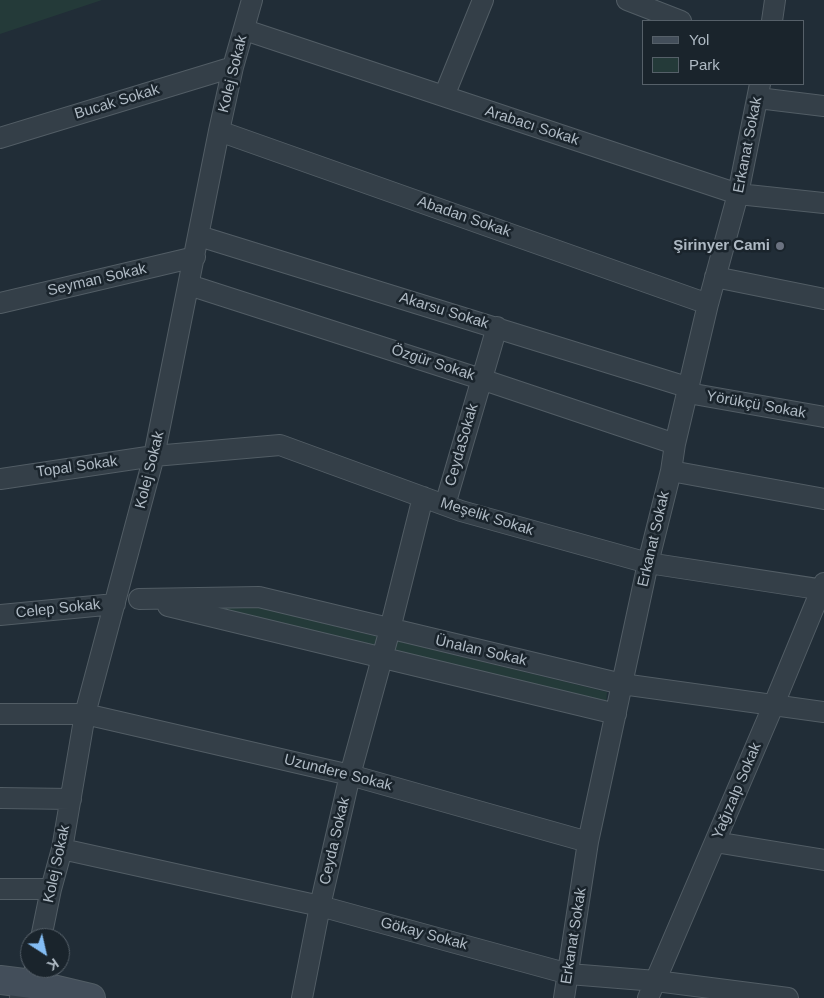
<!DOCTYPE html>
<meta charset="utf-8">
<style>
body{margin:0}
#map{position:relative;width:824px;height:998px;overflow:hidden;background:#212d37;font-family:Arial,sans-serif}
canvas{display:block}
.legend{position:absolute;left:642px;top:20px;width:162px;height:65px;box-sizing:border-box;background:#1a242c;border:1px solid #566069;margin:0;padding:6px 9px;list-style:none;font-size:15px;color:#afbac4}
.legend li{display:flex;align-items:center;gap:10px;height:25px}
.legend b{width:25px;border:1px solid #566069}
.north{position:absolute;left:20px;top:928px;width:50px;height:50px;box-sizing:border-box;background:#1a242c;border:1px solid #566069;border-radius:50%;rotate:145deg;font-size:14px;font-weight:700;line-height:20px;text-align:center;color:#afbac4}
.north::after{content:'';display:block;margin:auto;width:18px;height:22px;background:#84bdf4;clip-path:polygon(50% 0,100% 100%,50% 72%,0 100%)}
</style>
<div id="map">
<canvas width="824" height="998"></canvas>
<ul class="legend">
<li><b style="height:6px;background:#434e5a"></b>Yol</li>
<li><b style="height:14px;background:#243a39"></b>Park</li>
</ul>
<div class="north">K</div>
</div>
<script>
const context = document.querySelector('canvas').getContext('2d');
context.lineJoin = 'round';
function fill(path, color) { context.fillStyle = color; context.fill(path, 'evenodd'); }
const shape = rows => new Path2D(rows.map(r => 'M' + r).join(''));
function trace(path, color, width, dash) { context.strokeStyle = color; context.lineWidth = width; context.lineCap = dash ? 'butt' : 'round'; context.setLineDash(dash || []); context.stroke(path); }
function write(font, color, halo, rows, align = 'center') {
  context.font = font + ' Arial,sans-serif'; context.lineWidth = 5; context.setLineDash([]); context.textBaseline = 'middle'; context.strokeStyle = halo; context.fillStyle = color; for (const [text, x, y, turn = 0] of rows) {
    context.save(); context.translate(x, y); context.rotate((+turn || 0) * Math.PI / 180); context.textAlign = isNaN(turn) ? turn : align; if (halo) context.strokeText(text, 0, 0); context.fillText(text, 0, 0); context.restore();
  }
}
fill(shape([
 [0,0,102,0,0,34],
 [204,604,259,607,378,637,375,648],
 [397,641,607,692,606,704,393,655]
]), '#243a39');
const street = shape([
 [627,0,681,21],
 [772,21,775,0],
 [245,30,738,194,824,203],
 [444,96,483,0],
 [758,98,824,106],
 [219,131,708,304],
 [0,138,233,67],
 [199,236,690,388],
 [715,277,824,299],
 [189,285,481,379,675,444],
 [0,303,195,257],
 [688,393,824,417],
 [671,471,824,499],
 [0,479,154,456,280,445,461,511,648,563,824,590],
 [445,505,497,327],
 [139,599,259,597,622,684,824,712],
 [168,606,616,714],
 [0,615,115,604],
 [0,714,85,714,350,775,588,842],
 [0,798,71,799],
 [715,842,824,860],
 [62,849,320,906,569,974,656,981,788,998],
 [0,889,51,889],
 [41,938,51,889,62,849,85,714,154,456,219,131,233,67,252,0],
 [20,998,32,984,35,968],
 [302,998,320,906,350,775,390,629,423,497],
 [564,998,588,842,648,563,671,471,675,444,708,304,738,194,760,84],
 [648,998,774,704,824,583]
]);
const secondary = shape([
 [0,980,32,984,91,998]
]);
trace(street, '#525d65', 22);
trace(secondary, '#525d65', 30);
trace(street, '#343f48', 20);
trace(secondary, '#434e5a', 28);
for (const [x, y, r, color] of [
 [780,246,5,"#6b7280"]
]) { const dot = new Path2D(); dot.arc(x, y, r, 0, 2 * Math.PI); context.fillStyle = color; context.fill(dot); trace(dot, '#1a242c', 2); }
write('15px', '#afbac4', '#1a242c', [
 ["Kolej Sokak",233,74,-76],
 ["Bucak Sokak",117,102,-17],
 ["Arabacı Sokak",532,126,18],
 ["Erkanat Sokak",748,145,-79],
 ["Abadan Sokak",464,217,19],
 ["Seyman Sokak",97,280,-13],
 ["Akarsu Sokak",444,311,17],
 ["Özgür Sokak",433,363,18],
 ["Yörükçü Sokak",756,405,10],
 ["CeydaSokak",462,445,-74],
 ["Topal Sokak",77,467,-8],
 ["Kolej Sokak",150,470,-76],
 ["Meşelik Sokak",487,517,17],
 ["Erkanat Sokak",654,539,-77],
 ["Celep Sokak",58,609,-6],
 ["Ünalan Sokak",481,651,13],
 ["Uzundere Sokak",338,773,14],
 ["Yağızalp Sokak",737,791,-67],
 ["Ceyda Sokak",335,841,-77],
 ["Kolej Sokak",57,864,-78],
 ["Gökay Sokak",424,934,15],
 ["Erkanat Sokak",574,936,-81]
]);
write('bold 15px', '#afbac4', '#1a242c', [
 ["Şirinyer Cami",770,246]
], 'right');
</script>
